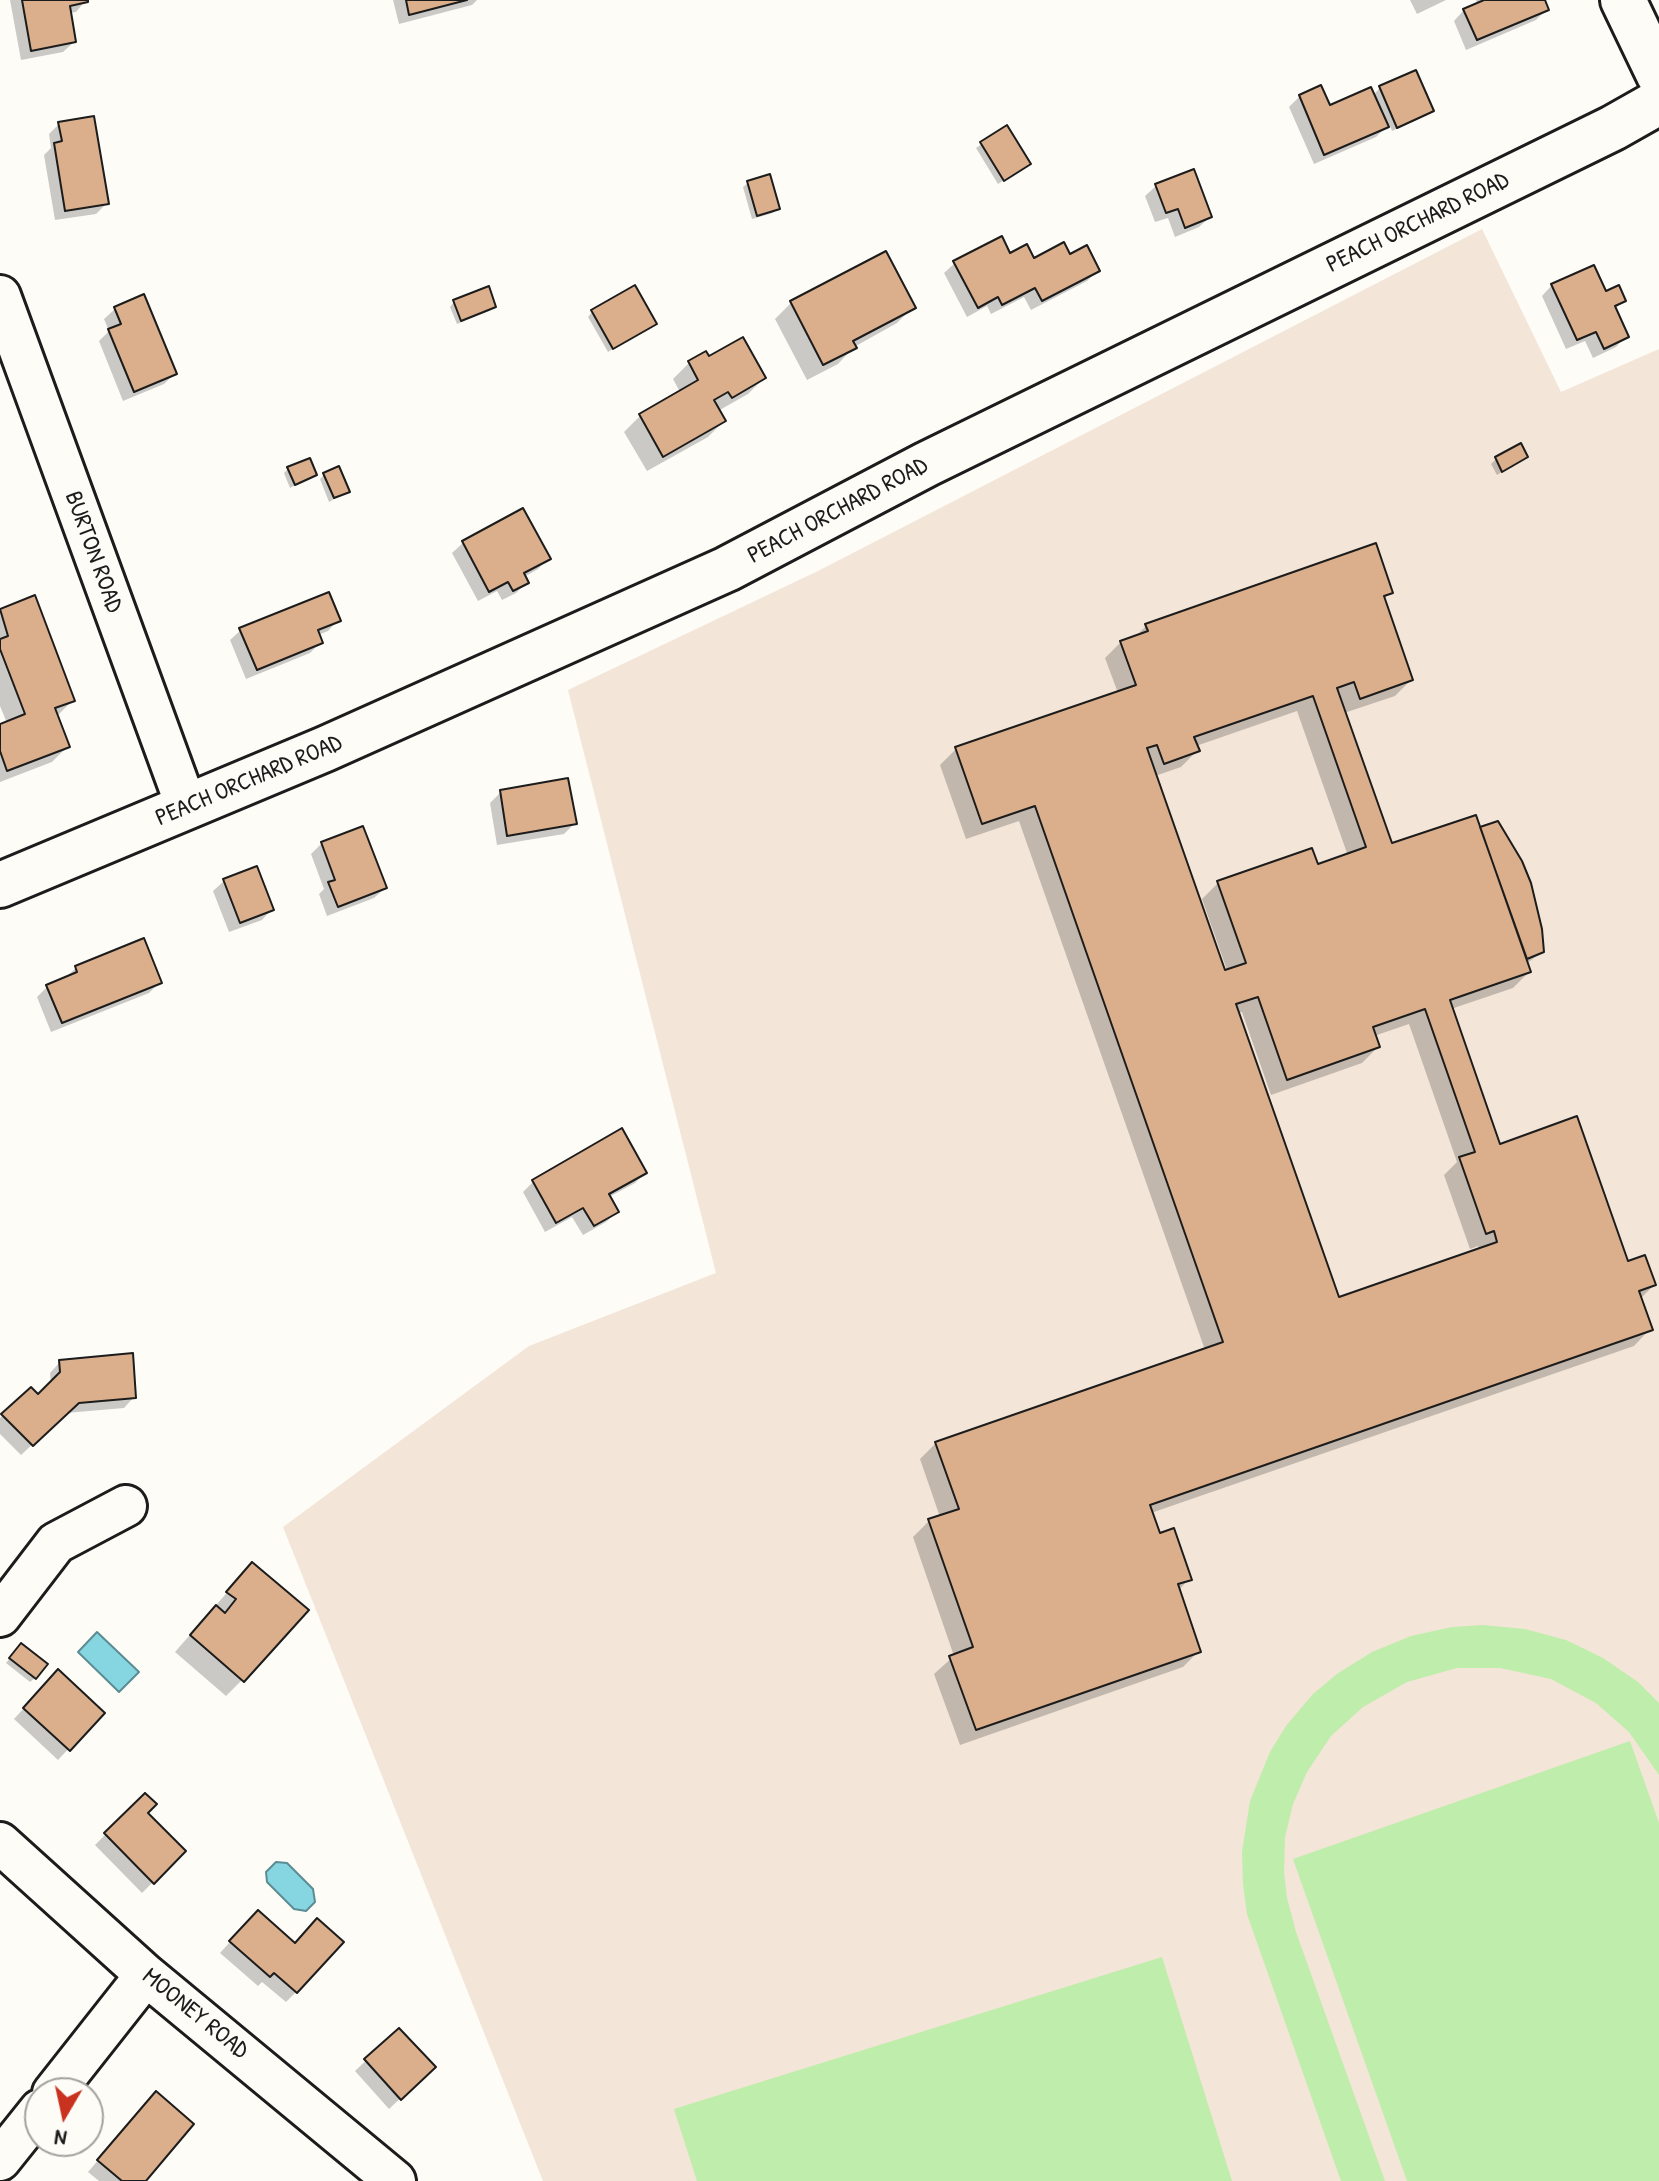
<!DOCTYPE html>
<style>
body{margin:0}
#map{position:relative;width:1659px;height:2181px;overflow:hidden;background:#fdfcf7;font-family:"Patrick Hand",sans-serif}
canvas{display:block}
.north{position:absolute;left:24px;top:2077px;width:80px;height:80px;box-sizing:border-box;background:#fdfcf7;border:2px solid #a3a29f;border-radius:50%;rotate:189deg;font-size:22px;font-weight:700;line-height:32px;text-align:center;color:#1c1c1c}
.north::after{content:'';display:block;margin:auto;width:28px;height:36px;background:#c8321e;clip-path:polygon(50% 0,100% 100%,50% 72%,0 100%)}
</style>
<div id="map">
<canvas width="1659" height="2181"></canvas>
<div class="north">N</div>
</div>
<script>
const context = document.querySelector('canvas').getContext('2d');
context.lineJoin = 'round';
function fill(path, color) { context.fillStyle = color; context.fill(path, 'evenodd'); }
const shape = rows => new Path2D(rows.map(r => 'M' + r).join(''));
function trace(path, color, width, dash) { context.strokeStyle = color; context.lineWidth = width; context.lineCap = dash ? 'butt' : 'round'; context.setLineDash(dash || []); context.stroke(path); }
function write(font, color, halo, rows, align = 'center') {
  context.font = font + ' "Patrick Hand",sans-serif'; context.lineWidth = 6; context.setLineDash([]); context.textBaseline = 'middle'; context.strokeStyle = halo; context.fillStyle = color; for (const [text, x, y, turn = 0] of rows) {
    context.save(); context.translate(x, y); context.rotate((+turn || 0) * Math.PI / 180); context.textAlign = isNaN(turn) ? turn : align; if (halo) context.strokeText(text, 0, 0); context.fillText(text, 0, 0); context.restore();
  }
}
fill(shape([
 [1482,229,1561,392,1659,349,1659,2181,543,2181,283,1527,529,1346,716,1273,568,690,818,571]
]), '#f3e5d7');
fill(shape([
 [1483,1625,1525,1629,1566,1640,1603,1658,1638,1682,1659,1703,1659,1775,1629,1732,1596,1703,1551,1679,1500,1668,1457,1668,1407,1682,1363,1707,1331,1736,1307,1772,1293,1804,1285,1837,1284,1872,1287,1898,1296,1932,1385,2181,1341,2181,1247,1914,1243,1884,1242,1852,1250,1801,1270,1752,1286,1726,1313,1694,1337,1674,1372,1652,1411,1636,1452,1627],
 [1630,1741,1659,1823,1659,2181,1407,2181,1293,1859],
 [1162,1957,1232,2181,697,2181,674,2109]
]), '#bfedab');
const water = shape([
 [97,1632,139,1672,119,1692,78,1652,97,1632],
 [276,1862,287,1863,313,1889,315,1902,306,1911,294,1909,267,1882,266,1872,276,1862]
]);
fill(water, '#86d6e2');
trace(water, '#5c8c93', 2);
fill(shape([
 [10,0,86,0,76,12,69,13,74,42,63,52,21,60],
 [393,0,477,0,472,5,399,24],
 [1410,0,1446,0,1417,14],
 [1476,0,1543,0,1547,9,1536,20,1466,50,1454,21,1464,10,1478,5],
 [1380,88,1432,111,1427,115,1392,131,1389,124,1376,137,1314,164,1289,107,1300,96,1328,107,1373,95],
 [59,124,107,203,96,214,55,220,44,155,51,148,49,134],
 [1006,128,1029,164,998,184,976,148],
 [748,183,777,209,773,213,752,219,743,187],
 [1156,186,1210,217,1199,227,1175,237,1168,218,1155,222,1145,196],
 [885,254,913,307,897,323,854,347,838,364,807,380,775,319,791,303],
 [1009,255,1034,261,1069,257,1098,270,1087,281,1031,310,1024,297,991,314,987,306,967,317,944,273,955,263],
 [1552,285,1605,294,1624,300,1614,310,1626,336,1616,347,1593,358,1585,341,1566,349,1542,296],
 [143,297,174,374,164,384,123,401,99,341,109,331,104,319,115,309],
 [454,302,494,307,489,311,457,324,450,307],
 [592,312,655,324,608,352,588,317],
 [709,359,764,378,748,394,718,411,724,421,708,437,647,471,624,432,640,416,680,392,673,379,689,363],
 [1526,456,1497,475,1491,464,1496,459],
 [289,468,315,475,290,488,284,473],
 [324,475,348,491,329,502,320,479],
 [522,511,548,558,538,569,524,577,527,582,516,593,502,600,497,591,478,601,452,553,463,543],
 [1391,592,1383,600,1411,680,1395,696,1344,713,1391,846,1475,817,1542,952,1526,964,1529,972,1513,988,1451,1009,1499,1146,1654,1285,1640,1299,1650,1329,1634,1346,1151,1513,1159,1535,1189,1579,1178,1591,1199,1651,1183,1667,960,1745,934,1674,954,1656,913,1537,929,1521,940,1517,920,1459,936,1443,1205,1350,1019,821,966,839,940,765,956,749,1118,693,1105,658,1121,642,1134,638,1146,626],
 [1297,711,1348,856,1316,867,1218,883,1202,899,1227,970,1223,973,1155,776,1181,767,1197,751,1196,746],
 [1242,1012,1271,1095,1362,1063,1378,1047,1374,1036,1409,1024,1457,1162,1444,1175,1470,1249,1478,1246,1479,1250,1338,1299,1237,1013],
 [34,598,73,700,56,717,68,746,52,762,0,782,0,726,7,723,0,706,0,611],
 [338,620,328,631,318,635,321,642,310,653,246,679,230,640,241,630],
 [501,792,574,824,564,834,497,845,490,803],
 [322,843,385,888,374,898,327,916,319,894,324,889,311,854],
 [224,881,272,909,262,920,229,932,213,891],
 [76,968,160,982,149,993,51,1032,37,997,47,987,65,978],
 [645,1172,635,1183,609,1197,617,1212,606,1222,583,1235,572,1217,545,1232,523,1192,533,1182],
 [60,1362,134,1397,124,1408,66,1413,21,1455,0,1434,0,1418,31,1390,38,1397,51,1385,50,1373],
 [252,1564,242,1680,226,1696,175,1652],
 [16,1650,35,1678,30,1682,6,1663],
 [48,1682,102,1713,58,1760,14,1719],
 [145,1795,145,1813,184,1851,142,1893,95,1845],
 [247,1923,295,1945,296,1992,286,2002,262,1982,258,1986,220,1953],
 [398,2030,422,2078,389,2109,355,2071],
 [146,2104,143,2181,99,2181,88,2172]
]), '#0003');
const building = shape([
 [22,0,88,0,88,2,70,6,76,42,31,51,22,0],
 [406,0,467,0,409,15,406,0],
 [1484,0,1545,0,1549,10,1477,40,1463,9,1484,0],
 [1416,70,1434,111,1397,128,1379,86,1416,70],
 [1321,85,1330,105,1371,87,1389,127,1324,155,1299,95,1321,85],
 [94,116,109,204,65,211,54,143,62,141,58,122,94,116],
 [1007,125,1031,164,1004,181,980,142,1007,125],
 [1194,169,1212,217,1185,228,1178,209,1166,213,1155,184,1194,169],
 [770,174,780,209,757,216,747,181,770,174],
 [1002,236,1010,253,1027,244,1034,258,1064,242,1070,254,1087,245,1100,271,1042,301,1035,288,1002,305,998,297,978,308,953,261,1002,236],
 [886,251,916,308,853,341,857,348,823,365,790,301,886,251],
 [1594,265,1606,291,1619,285,1626,301,1615,306,1629,337,1604,349,1596,332,1577,340,1551,284,1594,265],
 [635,285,657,324,613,349,591,310,635,285],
 [489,286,496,307,461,321,453,300,489,286],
 [144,294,177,374,134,392,108,329,121,324,114,307,144,294],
 [743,337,766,378,732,398,728,392,714,400,726,421,663,457,639,414,698,380,688,361,706,351,709,356,743,337],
 [1521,443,1528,457,1502,472,1495,457,1521,443],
 [310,458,317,475,295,485,287,467,310,458],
 [339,466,350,492,334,498,323,473,339,466],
 [523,508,551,559,524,573,529,583,513,591,508,582,489,592,462,541,523,508],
 [1376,543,1393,593,1384,596,1413,680,1360,699,1354,682,1337,688,1392,843,1476,815,1531,972,1450,1000,1500,1144,1577,1116,1628,1261,1645,1255,1656,1285,1639,1291,1653,1330,1150,1505,1160,1533,1174,1528,1192,1580,1178,1584,1201,1652,976,1730,949,1656,973,1647,928,1519,959,1509,935,1442,1223,1342,1035,806,982,824,955,747,1136,685,1120,641,1148,631,1145,624,1376,543],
 [1313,696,1366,847,1318,864,1312,848,1217,881,1246,963,1225,970,1147,748,1157,745,1164,764,1200,751,1194,737,1313,696],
 [1258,997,1287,1080,1380,1047,1373,1027,1425,1009,1475,1152,1459,1157,1486,1234,1494,1231,1497,1242,1339,1297,1236,1004,1258,997],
 [329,592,341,621,318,630,323,643,257,670,239,628,329,592],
 [35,595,75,701,55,708,70,747,7,771,0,751,0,724,25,714,0,649,0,639,8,636,0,609,35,595],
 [568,778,577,824,507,836,500,790,568,778],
 [1498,821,1522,861,1531,883,1542,929,1544,952,1527,959,1480,827,1498,821],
 [363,826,387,888,338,907,328,882,335,880,321,842,363,826],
 [257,866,274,910,240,923,223,879,257,866],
 [144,938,162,983,62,1023,46,985,77,972,75,966,144,938],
 [622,1128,647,1173,609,1194,619,1212,594,1226,583,1208,556,1223,532,1180,622,1128],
 [133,1353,136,1398,79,1403,33,1446,1,1414,31,1387,38,1394,60,1372,59,1360,133,1353],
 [252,1562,309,1610,244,1682,190,1635,216,1605,225,1613,236,1599,226,1592,252,1562],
 [21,1643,48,1664,36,1679,9,1658,21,1643],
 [58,1669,105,1713,70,1751,23,1708,58,1669],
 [145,1793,157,1804,148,1813,186,1851,154,1884,104,1833,145,1793],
 [258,1910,295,1943,317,1918,344,1942,297,1993,274,1973,270,1977,229,1941,258,1910],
 [399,2028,436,2067,401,2100,364,2059,399,2028],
 [156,2091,194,2124,146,2181,122,2181,97,2160,156,2091]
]);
fill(building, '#dbaf8c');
trace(building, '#1c1c1c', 2);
const street = shape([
 [0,296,187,808],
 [0,1616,56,1543,126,1506],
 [0,1843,146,1975,395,2181],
 [53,2093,146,1975],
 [0,2160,40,2110]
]);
const secondary = shape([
 [1623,0,1659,75],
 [0,885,325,749,727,569,927,464,1613,128,1659,102]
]);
trace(street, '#1c1c1c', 46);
trace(secondary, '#1c1c1c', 50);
trace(street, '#fdfcf7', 40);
trace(secondary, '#fdfcf7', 44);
write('24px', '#1c1c1c', '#fdfcf7', [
 ["PEACH ORCHARD ROAD",1418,223,-26],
 ["PEACH ORCHARD ROAD",838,511,-28],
 ["BURTON ROAD",93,552,70],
 ["PEACH ORCHARD ROAD",249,781,-23],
 ["MOONEY ROAD",195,2014,39]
]);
</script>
